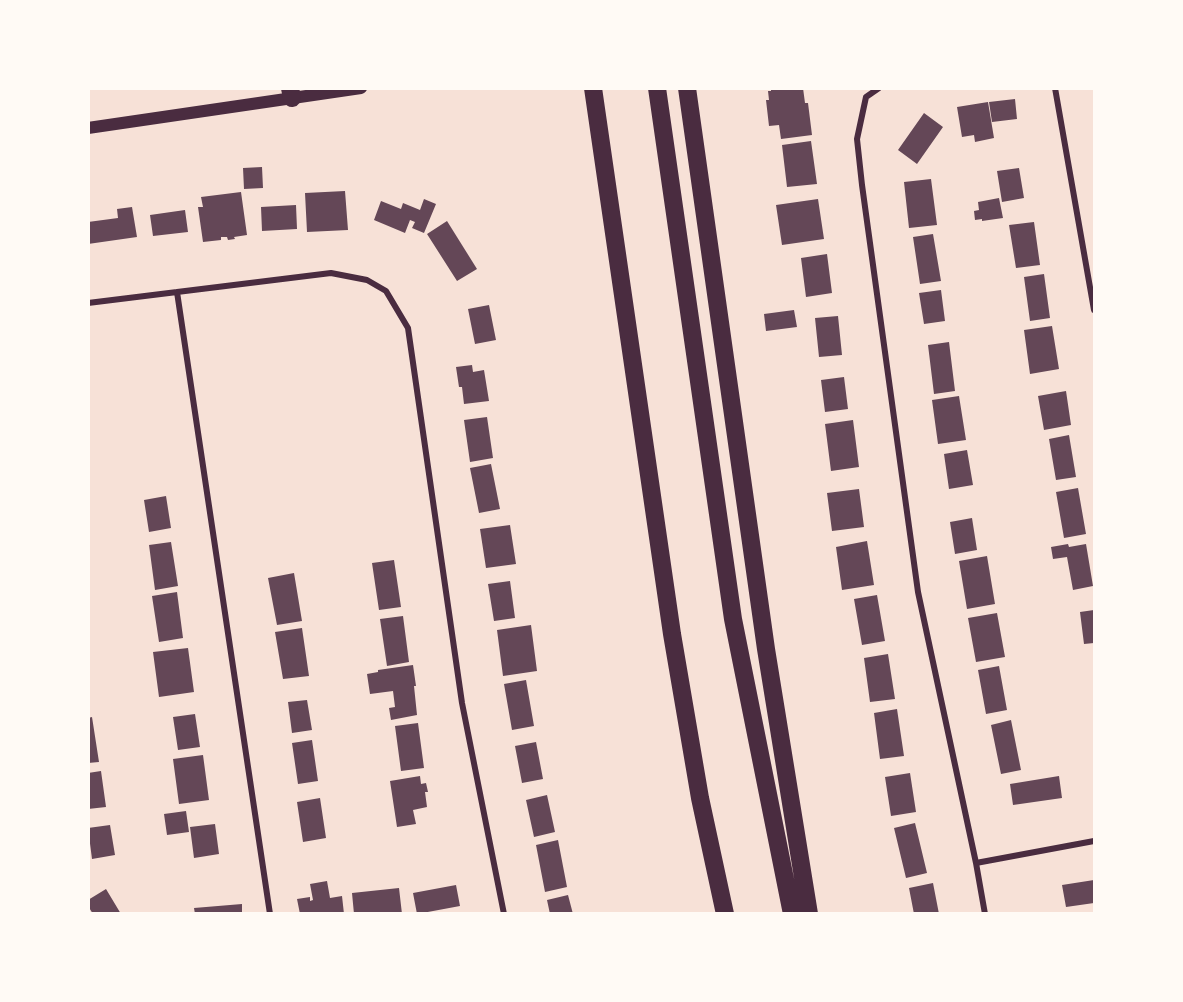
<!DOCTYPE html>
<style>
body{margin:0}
#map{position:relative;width:1183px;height:1002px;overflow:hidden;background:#f7e1d7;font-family:Overpass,sans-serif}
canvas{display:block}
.frame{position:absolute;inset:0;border:90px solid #fffaf5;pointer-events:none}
</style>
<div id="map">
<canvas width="1183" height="1002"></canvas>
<div class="frame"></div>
</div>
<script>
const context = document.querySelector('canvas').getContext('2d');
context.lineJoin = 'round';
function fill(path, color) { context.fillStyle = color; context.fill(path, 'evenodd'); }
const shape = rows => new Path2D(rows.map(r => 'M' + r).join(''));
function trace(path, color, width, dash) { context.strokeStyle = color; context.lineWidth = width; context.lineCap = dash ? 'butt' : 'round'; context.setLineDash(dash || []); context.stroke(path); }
fill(shape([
 [771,88,803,88,805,103,808,103,812,135,781,139,779,125,769,126,766,100,769,100,768,91,771,91],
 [1015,99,1017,119,992,122,989,102],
 [988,102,994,138,975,142,974,135,962,137,957,107],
 [924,113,943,127,917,164,898,150],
 [811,141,817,184,787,187,782,145],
 [262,167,263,188,244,189,243,168],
 [1019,168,1024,198,1002,202,997,171],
 [931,179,937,225,909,228,904,182],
 [345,191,348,230,307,232,305,193],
 [241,192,247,235,234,237,235,239,228,240,227,237,221,237,221,240,203,242,198,207,203,207,201,197],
 [999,198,1003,218,982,221,982,219,975,220,974,211,979,210,978,202],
 [424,199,436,204,424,233,412,228,415,222,410,220,405,233,374,220,381,201,401,209,403,203,420,210],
 [818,199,824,239,782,245,776,205],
 [296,205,297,229,262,231,261,207],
 [132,207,137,237,88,244,88,222,118,218,117,209],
 [185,210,188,232,153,236,150,215],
 [447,221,477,269,457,281,427,234],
 [1034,222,1040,265,1016,268,1009,225],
 [933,234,941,281,920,284,913,237],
 [827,254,832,293,806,297,801,258],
 [1044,274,1050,318,1030,321,1024,277],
 [941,290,945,321,924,324,919,293],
 [489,305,496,340,475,344,468,309],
 [794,310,797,327,766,331,764,314],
 [838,316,842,355,819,357,815,318],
 [1052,326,1059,369,1030,374,1024,330],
 [949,342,955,391,934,394,928,345],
 [472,365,473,372,484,370,489,401,464,404,462,387,459,387,456,367],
 [844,377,848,409,825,412,821,380],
 [1066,391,1071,425,1044,430,1038,396],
 [959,396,966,440,938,444,932,400],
 [487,417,493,458,470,462,464,420],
 [853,420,859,467,831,471,825,424],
 [1069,435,1076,477,1056,480,1049,439],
 [967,450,973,485,949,489,944,454],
 [491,464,500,509,479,513,470,468],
 [1078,488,1086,534,1064,538,1056,492],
 [859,489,864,527,832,531,827,493],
 [166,496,171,528,149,532,144,500],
 [972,518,977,550,955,554,950,522],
 [510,525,516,564,486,568,480,529],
 [867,541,874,585,842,590,836,547],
 [171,542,178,586,155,590,149,545],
 [1068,544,1069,547,1086,544,1093,586,1073,590,1067,557,1053,559,1051,547],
 [987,556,995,604,967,609,959,561],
 [394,560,401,607,379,610,372,563],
 [294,573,302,621,277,625,268,578],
 [510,581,515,618,494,621,488,584],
 [177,592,183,638,159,642,152,596],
 [877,595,885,641,862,645,854,599],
 [1094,610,1094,643,1084,644,1080,612],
 [997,613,1005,657,976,662,968,618],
 [403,616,409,662,387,666,380,619],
 [531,625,537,671,503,676,497,630],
 [302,628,309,676,283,679,275,632],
 [188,648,194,692,159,697,153,652],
 [888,654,895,699,870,702,864,658],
 [413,665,416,686,414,686,417,715,391,720,389,708,395,707,393,691,370,694,367,674,378,672,378,670],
 [999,666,1007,710,986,714,978,670],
 [526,680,534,726,512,730,504,684],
 [307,700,312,730,292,733,288,702],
 [897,709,904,756,880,759,874,713],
 [195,714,200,747,178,750,173,717],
 [92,717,99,762,88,763,88,718],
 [1011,720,1021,770,1001,774,991,725],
 [418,723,424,768,401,771,395,726],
 [312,740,318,781,298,784,292,743],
 [536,742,543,779,522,783,515,746],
 [203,755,209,800,179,804,173,759],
 [101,771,106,807,88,809,88,773],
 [910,773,916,812,891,816,885,777],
 [420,776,421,784,426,783,428,792,425,792,427,807,413,810,416,824,397,827,390,781],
 [1059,776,1062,798,1013,805,1010,784],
 [547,795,555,832,534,837,526,800],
 [320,798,326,838,303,842,297,802],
 [186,811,189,832,167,835,164,814],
 [915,823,927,873,906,878,894,828],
 [215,824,219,854,194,858,190,827],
 [110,825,115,855,92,859,88,828],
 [558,840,567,887,545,892,536,845],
 [1094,880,1094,903,1066,907,1062,885],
 [327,881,330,898,342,896,344,914,300,914,297,899,310,897,310,901,313,900,310,884],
 [933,883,939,914,914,914,909,888],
 [456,885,460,906,417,914,413,893],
 [399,888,402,914,354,914,352,893],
 [106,889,121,914,93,914,88,906,88,900],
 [568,895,573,914,550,914,547,900],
 [242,904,242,914,195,914,194,908]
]), '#644757');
trace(shape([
 [879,88,866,97,857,139,862,185,918,592,976,863,985,914],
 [1055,88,1094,310],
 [177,292,270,914],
 [88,303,331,273,367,280,386,291,408,328,462,703,504,914],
 [976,863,1094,841]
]), '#4a2c40', 6);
trace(shape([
 [88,128,361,88]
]), '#4a2c40', 12);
trace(shape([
 [290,88,292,98],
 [593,88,672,634,700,798,725,914],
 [657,88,733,619,792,914],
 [687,88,766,649,809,914]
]), '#4a2c40', 18);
</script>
